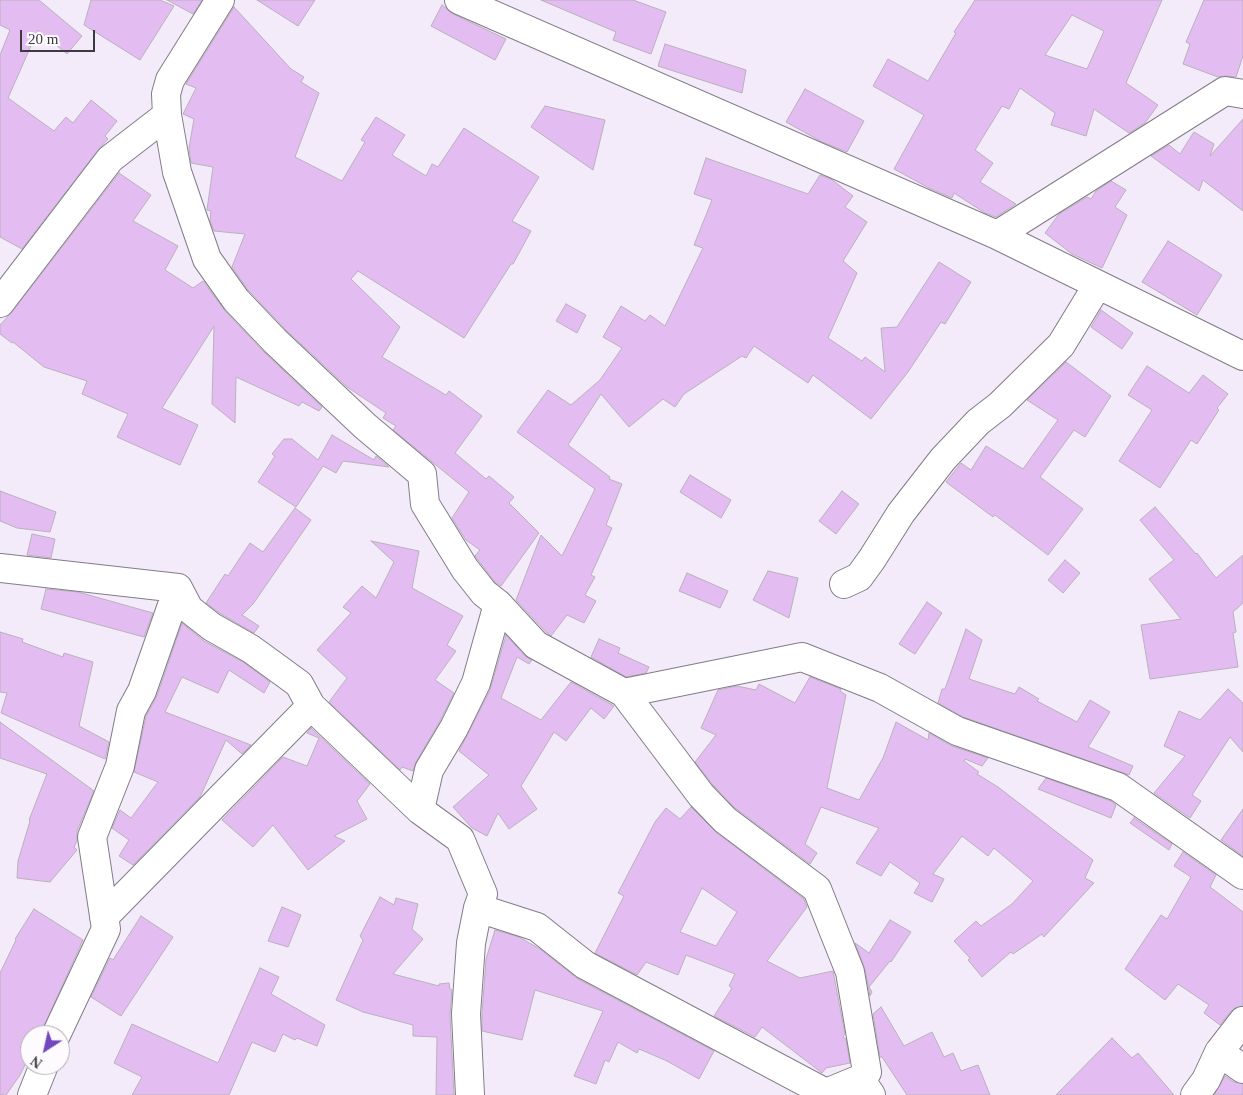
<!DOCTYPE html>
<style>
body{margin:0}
#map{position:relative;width:1243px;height:1095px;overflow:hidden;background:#f3ebf9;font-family:Georgia,serif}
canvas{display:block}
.north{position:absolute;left:20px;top:1025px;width:50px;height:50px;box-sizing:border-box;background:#fdfbfe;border:1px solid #b0aeb2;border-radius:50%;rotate:215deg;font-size:14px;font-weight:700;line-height:20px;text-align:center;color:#3d3a3f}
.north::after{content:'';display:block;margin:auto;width:18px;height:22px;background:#7247c0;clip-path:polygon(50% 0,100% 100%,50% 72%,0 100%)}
.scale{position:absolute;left:20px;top:30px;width:75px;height:22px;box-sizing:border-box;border:2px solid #3d3a3f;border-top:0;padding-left:6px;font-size:15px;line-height:18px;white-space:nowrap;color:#3d3a3f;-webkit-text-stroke:4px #fdfbfe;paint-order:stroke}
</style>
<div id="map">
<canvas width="1243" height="1095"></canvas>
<div class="north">N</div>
<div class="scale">20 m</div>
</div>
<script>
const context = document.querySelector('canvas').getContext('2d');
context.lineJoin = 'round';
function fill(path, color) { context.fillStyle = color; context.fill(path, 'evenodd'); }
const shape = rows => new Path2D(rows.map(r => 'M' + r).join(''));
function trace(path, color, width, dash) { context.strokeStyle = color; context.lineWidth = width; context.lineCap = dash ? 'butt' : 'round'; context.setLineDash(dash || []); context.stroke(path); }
const building = shape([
 [0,0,39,0,82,36,67,54,38,30,8,98,54,131,66,117,73,123,91,100,117,121,105,136,108,139,98,150,22,249,0,237,0,55,10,30,0,25,0,0],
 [91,0,160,0,174,6,140,60,84,25,91,0],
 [167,0,202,0,193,14,167,0],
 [257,0,315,0,298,26,257,0],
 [541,0,633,0,666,12,651,54,613,40,616,32,541,0],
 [975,0,1162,0,1126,83,1158,105,1145,123,1129,133,1094,109,1086,136,1051,125,1055,113,1020,88,1009,109,1002,106,975,150,993,163,980,182,1016,204,996,217,985,213,954,193,952,198,929,188,894,169,924,115,873,86,888,59,928,81,956,33,954,32,975,0],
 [1072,15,1104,31,1087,69,1045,55,1072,15],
 [1204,0,1243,0,1243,56,1236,77,1227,76,1218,77,1183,64,1190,44,1186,42,1204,0],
 [442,5,453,14,506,39,495,60,431,26,442,5],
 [234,7,291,69,304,77,301,82,319,93,295,157,342,181,365,142,361,140,376,117,405,135,392,155,426,176,432,164,438,167,464,128,539,177,512,221,531,231,513,264,511,264,464,338,358,271,351,279,400,327,382,357,446,395,449,391,482,416,455,453,486,479,489,476,514,497,509,503,539,533,501,586,495,582,475,556,480,550,466,540,452,518,469,492,393,430,396,426,383,418,386,413,347,387,286,330,248,290,232,267,245,234,214,231,210,221,211,211,207,210,213,167,191,163,189,148,194,119,183,114,196,88,186,84,234,7],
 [665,44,746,70,742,93,658,66,665,44],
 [805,89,864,121,847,152,822,142,786,122,805,89],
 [545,106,605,120,593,170,531,127,545,106],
 [1243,119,1243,211,1203,180,1199,191,1151,156,1169,145,1180,154,1194,132,1214,144,1210,156,1243,119],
 [706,158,808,194,820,175,831,179,853,196,845,207,867,222,843,261,857,273,828,338,862,361,865,357,885,372,881,328,897,327,939,262,971,282,945,324,941,322,908,372,871,419,813,375,808,383,754,346,746,358,742,356,684,394,675,407,663,399,629,427,601,394,568,445,610,477,609,479,622,484,606,525,612,528,591,575,595,577,585,595,596,601,584,623,567,615,551,636,546,632,516,600,541,535,562,556,595,489,517,432,548,390,571,405,600,380,622,348,603,337,621,306,645,321,650,315,665,326,703,248,694,245,712,200,694,194,706,158],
 [119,173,151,195,133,221,178,246,165,270,193,288,203,281,225,311,264,352,322,407,319,411,302,402,299,406,236,377,235,423,212,404,214,326,162,408,198,425,180,465,117,437,128,414,82,394,87,381,44,367,13,342,12,343,0,334,0,325,12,312,119,173],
 [1111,181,1126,190,1115,207,1127,215,1102,268,1072,254,1045,233,1059,214,1087,197,1091,199,1096,191,1111,181],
 [1168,241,1222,275,1197,315,1142,282,1168,241],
 [566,304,586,315,577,333,556,321,566,304],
 [1101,310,1133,333,1122,349,1091,327,1101,310],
 [1066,362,1111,396,1085,437,1074,430,1040,477,1083,509,1048,555,995,515,993,517,946,482,961,463,971,470,986,446,1023,469,1058,420,1027,400,1066,362],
 [1147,366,1189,393,1203,375,1228,394,1217,408,1219,410,1197,444,1191,440,1160,488,1119,461,1152,410,1128,395,1147,366],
 [332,435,374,460,376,456,389,467,343,461,336,473,323,466,296,507,258,482,275,456,272,454,284,439,292,439,318,460,332,435],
 [690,475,731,500,721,518,680,492,690,475],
 [0,491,56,512,50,532,17,528,0,521,0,491],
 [842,491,859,504,836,534,819,521,842,491],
 [1155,507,1196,554,1197,553,1216,578,1243,555,1243,603,1233,612,1236,632,1233,633,1238,667,1150,679,1141,625,1181,619,1149,579,1174,560,1140,520,1155,507],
 [295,508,311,520,253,604,242,615,259,626,254,633,221,614,206,603,225,574,228,576,250,543,263,552,295,508],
 [32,534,55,539,51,558,27,555,32,534],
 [371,541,419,551,412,588,463,616,447,645,456,651,435,680,454,693,440,721,416,762,413,771,402,767,400,770,329,702,347,678,317,650,351,613,343,607,362,586,376,598,394,562,371,541],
 [1065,560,1080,573,1063,593,1048,580,1065,560],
 [768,571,798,578,789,618,753,600,768,571],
 [687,573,728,591,720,608,679,591,687,573],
 [46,589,78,592,153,613,144,637,41,609,46,589],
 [927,602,942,613,915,654,899,644,927,602],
 [182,623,204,641,243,662,270,682,264,693,229,670,218,693,182,677,165,712,251,745,242,754,226,740,200,797,133,865,119,856,129,840,112,828,120,810,131,818,158,782,134,772,146,716,157,696,182,623],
 [966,629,982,640,969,679,1015,694,1019,687,1039,699,1037,701,1077,722,1090,700,1110,712,1088,747,1133,766,1129,775,963,717,938,703,942,689,945,689,966,629],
 [0,632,23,639,22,642,63,657,64,653,93,662,79,726,109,742,105,759,1,713,7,693,0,692,0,632],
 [506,635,525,656,532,660,529,664,517,657,501,698,541,720,571,682,614,706,604,719,591,708,566,741,554,732,521,786,537,809,509,829,498,813,487,836,472,828,453,807,489,775,459,751,490,690,506,635],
 [599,639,620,648,618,653,649,667,646,673,626,677,591,657,599,639],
 [810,677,841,689,840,691,846,695,827,788,859,800,883,758,896,722,928,740,929,733,952,746,988,758,982,766,965,759,964,761,979,772,977,774,998,787,1093,860,1085,878,1094,883,1044,937,1042,934,1013,954,1011,952,982,977,968,960,970,958,954,941,976,921,981,926,1012,904,1033,881,994,848,988,856,962,836,933,874,944,879,932,902,914,893,920,883,890,862,881,876,856,863,879,828,821,807,805,844,817,853,810,864,735,808,713,785,695,762,716,735,701,728,718,690,737,686,756,690,759,684,795,703,810,677],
 [1228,689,1243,703,1243,752,1230,737,1192,795,1201,801,1190,818,1154,793,1185,756,1164,746,1179,711,1200,720,1228,689],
 [0,722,94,791,77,831,77,841,74,847,77,850,50,882,17,878,18,861,30,821,29,820,47,774,0,758,0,722],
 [311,728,370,784,357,801,367,819,334,836,345,841,308,870,273,825,253,847,222,820,283,757,307,766,319,738,307,733,311,728],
 [1046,778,1111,801,1116,805,1111,818,1038,789,1046,778],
 [691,807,716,832,804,899,807,907,767,961,800,978,833,971,845,1034,843,1037,846,1039,850,1063,826,1068,822,1073,762,1027,755,1037,714,1016,732,988,729,986,735,974,686,955,678,975,646,962,637,975,595,953,624,896,618,893,655,822,666,808,680,819,691,807],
 [702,888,737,912,716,946,680,932,702,888],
 [1243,809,1243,856,1221,840,1243,809],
 [1134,818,1172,844,1169,850,1130,823,1134,818],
 [1183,852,1216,875,1210,887,1243,912,1243,1006,1237,1007,1231,1011,1220,1025,1204,1013,1209,1005,1178,984,1165,1000,1125,969,1161,915,1167,919,1191,877,1174,866,1183,852],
 [380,897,394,905,396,898,418,904,412,929,423,939,393,974,439,986,439,984,449,983,450,989,452,990,450,1015,454,1095,436,1095,437,1037,413,1036,413,1025,363,1012,336,1000,363,940,360,936,380,897],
 [282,907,301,915,288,947,268,941,282,907],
 [34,909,83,940,40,1035,30,1035,30,1055,20,1075,6,1095,0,1095,0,973,16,940,15,939,34,909],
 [141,916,173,937,121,1016,91,997,110,958,113,960,141,916],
 [890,920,911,932,891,962,890,961,869,987,872,992,870,996,865,969,855,943,869,953,890,920],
 [495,930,519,937,540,949,578,979,714,1051,699,1079,667,1061,639,1049,637,1053,618,1042,609,1062,605,1060,596,1084,574,1076,603,1011,535,990,522,1040,482,1031,482,1014,486,959,495,930],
 [260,968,279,977,271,994,325,1025,317,1046,297,1038,295,1040,283,1034,275,1052,252,1042,229,1095,132,1095,142,1077,114,1063,132,1024,218,1063,260,968],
 [881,1007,904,1046,932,1032,944,1057,953,1053,961,1071,978,1065,990,1095,907,1095,882,1057,880,1057,873,1014,881,1007],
 [1112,1038,1132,1058,1138,1053,1174,1095,1056,1095,1112,1038],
 [1225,1076,1234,1082,1243,1084,1243,1095,1214,1095,1225,1076]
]);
fill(building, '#e3bdf2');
trace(building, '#b9b0bc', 1);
const street = shape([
 [220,0,170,80,166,94,167,115,177,172,207,259,236,300,275,341,365,426,422,474,425,504,465,569,484,593,498,604,536,645,624,693,701,795,725,820,817,889,850,972,867,1072,860,1079,871,1095],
 [459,0,997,235,1243,356],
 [997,235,1225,91,1243,94],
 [0,303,110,159,167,115],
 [0,568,178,588],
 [844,584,859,577,872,559,901,513,943,459,978,422,1000,405,1061,345,1097,286],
 [178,588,189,609,212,627,251,649,299,684,311,706,420,810,460,839,483,894,478,908,471,943,466,1014,470,1095],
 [624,693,802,657,880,688,957,731,1118,787,1243,875],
 [420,810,429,770,454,728,476,683,498,604],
 [478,908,537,927,585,965,826,1093,860,1079,843,1095],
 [104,917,311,706],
 [56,1035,106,929,92,837,120,766,131,711,142,691,178,588],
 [1219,1052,1243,1021],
 [32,1095,44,1065],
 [1195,1095,1206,1080,1219,1052,1243,1069]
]);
trace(street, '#837c88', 30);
trace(street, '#fff', 28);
</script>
